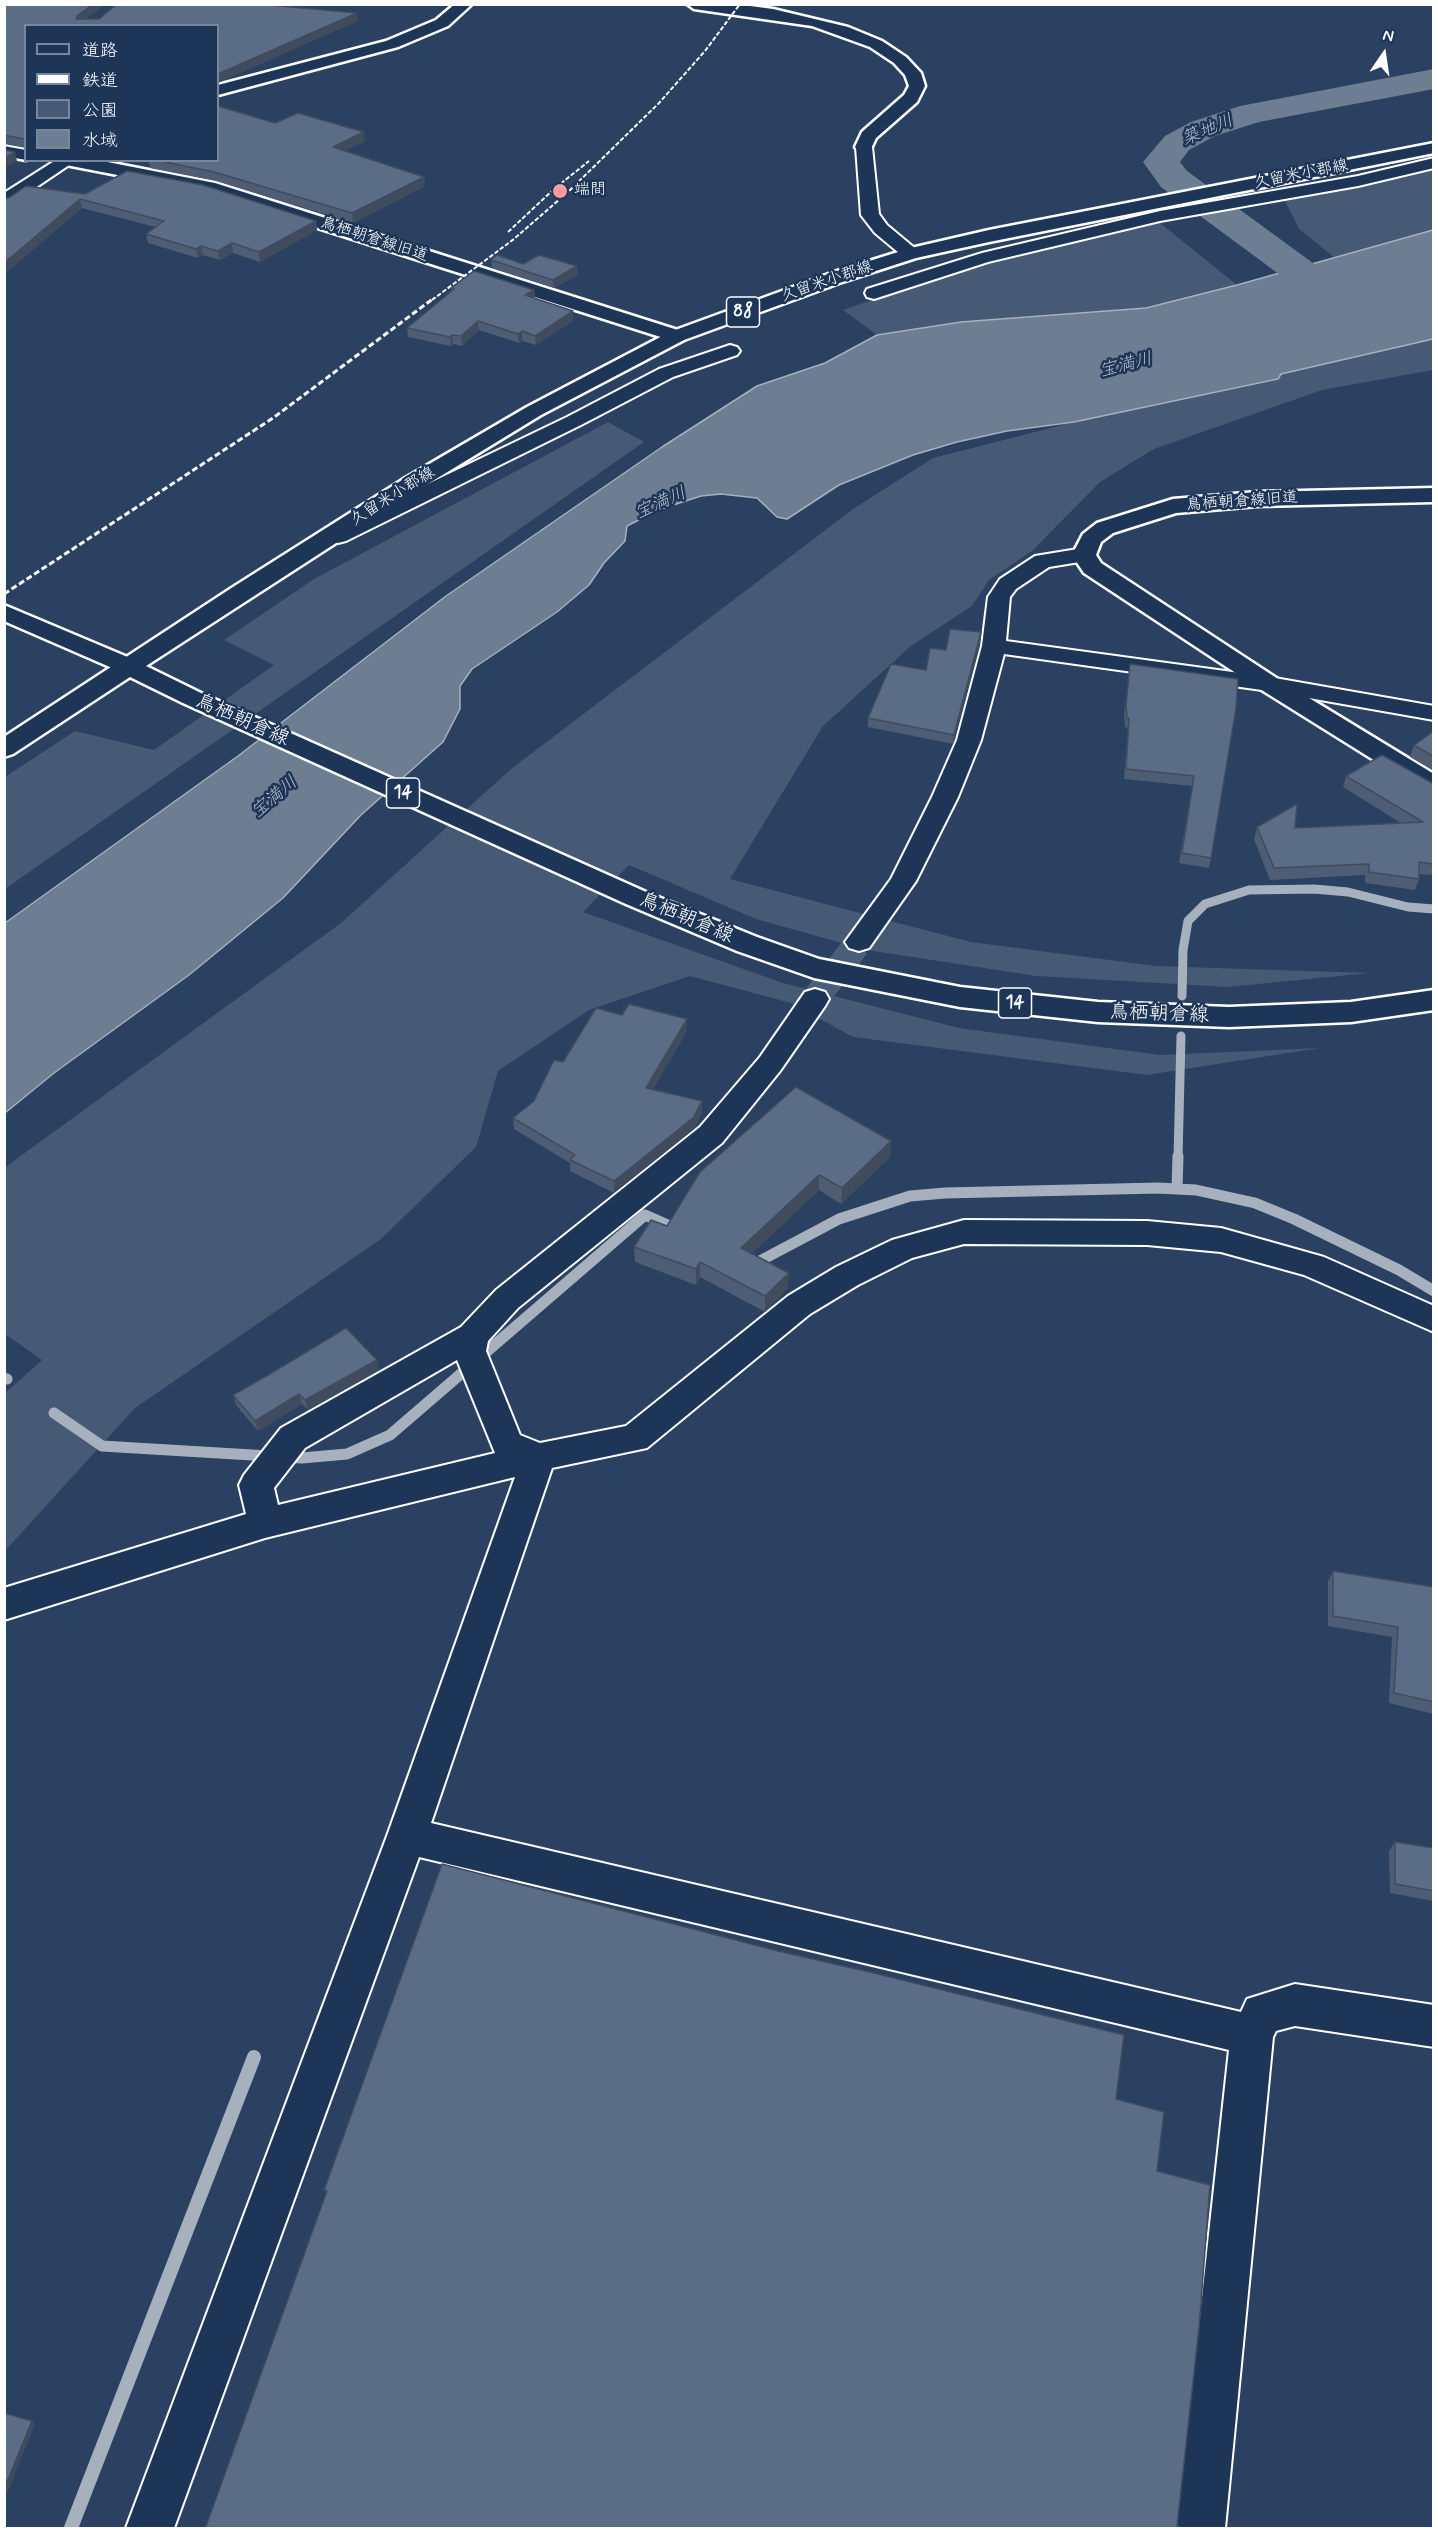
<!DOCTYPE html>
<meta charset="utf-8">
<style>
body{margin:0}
#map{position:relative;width:1438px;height:2533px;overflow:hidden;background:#2a4161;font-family:Mynerve,"Klee One",sans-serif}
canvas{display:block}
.frame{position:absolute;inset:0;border:6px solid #fff;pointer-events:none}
.legend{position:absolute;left:24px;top:24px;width:195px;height:138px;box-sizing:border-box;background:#1d3557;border:2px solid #77869a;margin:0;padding:8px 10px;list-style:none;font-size:18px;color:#fff}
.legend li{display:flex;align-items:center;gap:12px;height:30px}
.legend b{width:30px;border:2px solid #77869a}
.north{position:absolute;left:1354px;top:24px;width:60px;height:60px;-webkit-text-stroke:4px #1d3557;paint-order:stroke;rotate:13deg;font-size:16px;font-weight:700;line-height:24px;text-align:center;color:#fff}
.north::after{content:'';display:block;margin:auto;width:21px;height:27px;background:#fff;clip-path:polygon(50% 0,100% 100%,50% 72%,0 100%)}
</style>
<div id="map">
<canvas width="1438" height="2533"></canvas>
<div class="frame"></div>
<ul class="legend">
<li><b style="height:8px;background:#1d3557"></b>道路</li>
<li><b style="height:8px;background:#fff"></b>鉄道</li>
<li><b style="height:16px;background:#465975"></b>公園</li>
<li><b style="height:16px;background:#6d7d92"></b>水域</li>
</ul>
<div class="north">N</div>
</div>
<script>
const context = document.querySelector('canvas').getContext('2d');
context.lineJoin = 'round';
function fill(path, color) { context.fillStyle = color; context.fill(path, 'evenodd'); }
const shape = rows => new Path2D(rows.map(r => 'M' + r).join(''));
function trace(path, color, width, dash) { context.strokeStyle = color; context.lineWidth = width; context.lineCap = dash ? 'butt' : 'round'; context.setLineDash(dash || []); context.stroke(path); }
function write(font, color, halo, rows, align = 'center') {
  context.font = font + ' Mynerve,"Klee One",sans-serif'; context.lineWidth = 5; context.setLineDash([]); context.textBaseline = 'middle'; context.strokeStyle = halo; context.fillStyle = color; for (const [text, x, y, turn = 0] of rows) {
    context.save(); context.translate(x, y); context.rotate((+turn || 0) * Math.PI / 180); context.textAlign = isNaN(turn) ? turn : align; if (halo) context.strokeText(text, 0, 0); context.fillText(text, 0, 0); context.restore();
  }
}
fill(shape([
 [1433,170,1433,230,1335,258,1299,229,1285,201],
 [1160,223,1237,285,1146,308,961,322,877,335,843,310,973,265],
 [1433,339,1433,370,1322,390,1154,449,1100,482,1032,551,989,580,972,606,911,646,823,726,730,879,971,942,1156,966,1369,973,1228,987,1036,976,867,950,756,919,629,865,583,912,783,983,959,1028,1160,1055,1320,1048,1147,1075,853,1037,791,1003,690,976,589,1010,498,1071,476,1147,381,1239,135,1408,5,1551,5,1393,42,1360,5,1334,4,1168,341,923,511,769,853,509,933,458,1074,422,1278,380,1280,374],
 [608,422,644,442,5,889,5,777,75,731,154,750,274,665,224,640,314,579]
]), '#465975');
const water = shape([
 [1433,230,1433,339,1281,374,1278,379,1074,422,1007,431,957,442,913,455,839,485,787,519,777,517,757,498,721,494,701,496,658,510,627,526,625,541,604,563,589,585,557,612,472,669,460,686,460,709,443,742,361,815,283,898,189,975,54,1073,5,1113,5,923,238,756,446,596,662,447,757,386,825,363,877,335,961,322,1146,308,1237,285,1433,230]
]);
fill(water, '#6d7d92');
trace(water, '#a7b1be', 1.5);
trace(shape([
 [1182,996,1183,950,1188,921,1205,904,1249,890,1314,889,1348,892,1408,907,1434,909],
 [1178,1158,1181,1036]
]), '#a7b1be', 9);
trace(shape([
 [1177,1189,1178,1156],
 [751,1261,756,1263,839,1219,910,1196,945,1193,1158,1188,1196,1190,1255,1203,1294,1219,1399,1270,1434,1291],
 [4,1378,7,1379],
 [54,1413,102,1446,302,1458,347,1454,390,1435,645,1215,679,1230]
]), '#a7b1be', 11);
trace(shape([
 [71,2528,254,2057]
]), '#a7b1be', 14);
fill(shape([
 [1434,69,1434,89,1259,122,1215,136,1189,150,1180,162,1187,171,1369,304,1375,312,1369,320,1355,324,1341,320,1161,187,1143,162,1165,136,1191,122,1240,106,1434,69]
]), '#6d7d92');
trace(shape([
 [815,999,859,942]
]), '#4a5e79', 27, [27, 14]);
const street = shape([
 [864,142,872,147,879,214,887,225,917,250,920,254,917,258,905,258,875,233,861,215,856,147,864,142],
 [1434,158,1434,168,1358,186,1160,221,988,262,874,299,867,297,865,293,867,289,982,253,1160,211,1358,176,1434,158],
 [56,160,75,161,10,205,4,206,4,193,56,160],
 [730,345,737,347,740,351,737,355,673,377,581,425,346,541,338,543,330,541,327,536,330,531,567,417,659,369,730,345],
 [1084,548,1092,550,1095,555,1092,560,1049,567,1016,589,1010,597,1006,641,1269,677,1434,706,1434,720,1269,691,1004,654,981,740,958,797,916,881,869,948,859,951,849,948,845,942,891,879,932,797,957,740,982,646,988,597,1000,579,1035,556,1084,548],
 [815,989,825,992,829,999,825,1006,780,1071,722,1143,518,1308,488,1341,486,1351,520,1435,540,1443,626,1426,788,1296,836,1267,892,1240,964,1220,1147,1221,1221,1228,1324,1257,1434,1306,1434,1332,1304,1275,1221,1252,1147,1245,964,1244,912,1258,858,1285,810,1314,647,1448,552,1468,431,1823,1241,2012,1247,1999,1295,1984,1434,2005,1434,2047,1295,2026,1276,2031,1273,2037,1225,2528,1177,2528,1229,2050,419,1857,174,2528,126,2528,387,1836,515,1477,265,1538,4,1620,4,1588,246,1514,239,1485,244,1475,281,1428,461,1327,496,1290,700,1127,760,1057,805,992,815,989],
 [457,1360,495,1453,278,1505,274,1488,305,1448,457,1360]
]);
const secondary = shape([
 [455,4,472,4,448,26,398,47,218,95,218,85,386,41,436,20,455,4],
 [687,4,735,4,773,9,848,27,882,41,906,57,921,73,925,86,917,102,876,138,870,151,858,151,855,147,862,132,904,95,909,86,905,75,894,63,870,47,812,26,694,9,687,4],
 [4,146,26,150,26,160,4,156,4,146],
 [57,160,97,160,215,183,684,332,687,336,684,340,670,340,205,192,66,165,57,160],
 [1434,488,1434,502,1257,506,1176,513,1113,533,1101,542,1096,555,1101,563,1278,679,1434,774,1434,794,1425,792,1260,689,1084,573,1072,555,1083,534,1097,523,1173,499,1257,492,1434,488],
 [4,605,137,661,140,666,137,671,128,673,119,671,4,621,4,605]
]);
const primary = shape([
 [1434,143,1434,153,989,242,916,258,845,281,684,340,541,415,418,490,146,666,201,693,646,892,757,937,819,959,960,987,1098,1002,1229,1007,1351,1002,1434,990,1434,1010,1351,1022,1229,1027,1098,1022,960,1007,814,978,737,951,626,904,183,703,130,677,13,754,4,757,4,737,233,587,402,480,527,407,670,332,831,273,911,248,989,230,1434,143]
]);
trace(street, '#fff', 4);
trace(secondary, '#fff', 5);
trace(primary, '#fff', 5);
fill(street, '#1d3557');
fill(secondary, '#1d3557');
fill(primary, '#1d3557');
trace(shape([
 [508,232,554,189,589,161],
 [432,300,514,239,569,191,659,103,705,51,740,4]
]), '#fff', 2, [4.5, 2]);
trace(shape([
 [4,594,273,418,434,298]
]), '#fff', 3, [6, 3]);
fill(shape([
 [4,4,86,19,99,19,269,5,358,21,26,26,26,148,4,144],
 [275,123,365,141,344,151,424,177,425,186,353,223,216,181,150,168,148,160,218,160],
 [85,194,316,221,317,230,260,262,233,253,220,260,203,255,198,258,148,243,146,234,155,227,82,208,4,274],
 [491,260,523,264,578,275,554,288,492,268],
 [451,288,534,290,535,299,573,321,536,345,522,341,519,343,479,330,462,346,453,344,451,346,408,337,407,328,451,291],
 [981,632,980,642,953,744,868,727,868,718,926,670,946,650],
 [1130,664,1238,679,1211,858,1209,868,1179,863,1192,786,1124,779,1128,728,1125,727,1124,715],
 [1434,731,1434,771,1410,757,1414,745],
 [1346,776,1434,784,1434,869,1431,875,1419,874,1419,879,1415,890,1365,883,1365,875,1270,880,1254,839,1257,827,1295,828,1401,823,1343,787],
 [622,1015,687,1019,687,1031,653,1089,702,1101,702,1112,694,1129,614,1193,570,1171,570,1163,514,1129,513,1118,534,1101,563,1062],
 [891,1141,890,1157,841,1204,819,1190,751,1254,788,1288,765,1312,700,1277,696,1285,635,1262,634,1247,667,1226],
 [377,1360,379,1370,308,1410,302,1404,258,1431,236,1405,233,1395],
 [1333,1571,1434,1587,1434,1714,1389,1703,1392,1637,1328,1626,1328,1581],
 [1395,1842,1434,1848,1434,1901,1390,1893,1389,1851]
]), '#4e5d73');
fill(shape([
 [93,4,106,4,79,24,76,19,77,16],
 [357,13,358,21,218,83,218,74],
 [364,132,365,141,334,156,333,147],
 [15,152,17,161,4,168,4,158],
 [424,177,425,186,353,223,352,213],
 [80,199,82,208,4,274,4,263],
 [316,221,317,230,260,262,259,252],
 [232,243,233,253,220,260,218,251],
 [201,246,203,255,198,258,196,249],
 [577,266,578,275,554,288,553,280],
 [534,290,535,299,525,295],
 [573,311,573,321,536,345,535,336],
 [478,321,479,330,462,346,461,336],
 [522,331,522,341,519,343,518,334],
 [452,335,453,344,451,346,450,337],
 [981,632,980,642,953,744,954,735],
 [687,1019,687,1031,647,1099,646,1088],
 [702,1101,702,1112,694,1129,614,1193,614,1181],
 [891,1141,890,1157,841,1204,842,1188],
 [819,1175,819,1190,741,1264,741,1248],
 [700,1262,700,1277,696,1285,696,1269],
 [789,1273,788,1288,765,1312,765,1296],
 [377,1360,379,1370,308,1410,305,1400],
 [299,1394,302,1404,258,1431,255,1421],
 [32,2421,35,2424,4,2501,4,2489]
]), '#404c5e');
const building = shape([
 [4,4,93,4,77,16,76,19,99,19,117,4,259,4,357,13,218,74,218,26,26,26,26,143,24,139,4,135,4,4],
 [218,106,275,123,298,113,364,132,333,147,424,177,352,213,214,172,155,160,218,160,218,106],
 [4,150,15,152,4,158,4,150],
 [127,171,203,185,316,221,259,252,232,243,218,251,201,246,196,249,146,234,164,221,80,199,4,263,4,198,9,198,26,186,85,194,127,171],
 [497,255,523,264,539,255,577,266,553,280,491,260,497,255],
 [474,271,534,290,525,295,573,311,535,336,522,331,518,334,478,321,461,336,452,335,450,337,407,328,454,289,451,288,474,271],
 [950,629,981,632,954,735,868,718,891,664,926,670,930,648,946,650,950,629],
 [1130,664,1238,679,1236,708,1211,858,1182,853,1194,776,1126,769,1129,718,1127,718,1126,705,1130,664],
 [1434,731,1434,757,1414,745,1434,731],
 [1382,755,1434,784,1434,864,1419,862,1419,879,1369,872,1369,864,1274,868,1257,827,1297,804,1295,828,1423,822,1346,776,1382,755],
 [629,1004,687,1019,646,1088,702,1101,693,1118,614,1181,570,1160,575,1155,513,1118,534,1101,554,1060,563,1062,596,1008,622,1015,629,1004],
 [796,1087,891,1141,842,1188,819,1175,741,1248,789,1273,765,1296,700,1262,696,1269,634,1247,651,1220,667,1226,700,1172,796,1087],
 [346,1328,377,1360,305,1400,299,1394,255,1421,233,1395,270,1374,346,1328],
 [1333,1571,1434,1587,1434,1702,1394,1693,1398,1627,1333,1616,1333,1571],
 [1395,1842,1434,1848,1434,1891,1395,1884,1395,1842],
 [442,1864,778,1951,878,1974,1124,2035,1116,2099,1164,2112,1157,2171,1210,2185,1199,2328,1177,2526,1185,2529,205,2529,327,2191,324,2190,442,1864],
 [4,2413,32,2421,4,2489,4,2413]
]);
fill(building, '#5b6c86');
trace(building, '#404c5e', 1.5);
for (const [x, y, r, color] of [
 [560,191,8,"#ff9aa2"]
]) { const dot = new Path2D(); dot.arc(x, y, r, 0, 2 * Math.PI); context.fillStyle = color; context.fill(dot); trace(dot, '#1d3557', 2); }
write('16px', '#fff', '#1d3557', [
 ["久留米小郡線",1301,175,-11],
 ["鳥栖朝倉線旧道",374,240,18],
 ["久留米小郡線",827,282,-19],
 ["久留米小郡線",393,497,-32],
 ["鳥栖朝倉線旧道",1242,502,-4]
]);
write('16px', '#fff', '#1d3557', [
 ["端間",574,191]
], 'left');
write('italic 18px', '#b6bec8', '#1d3557', [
 ["築地川",1208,131,-23],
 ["宝満川",1126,366,-14],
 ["宝満川",661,504,-24],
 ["宝満川",275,798,-40]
]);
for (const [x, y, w] of [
 [743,312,33],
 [403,793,33],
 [1015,1003,33]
]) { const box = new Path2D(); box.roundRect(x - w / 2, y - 15, w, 30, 4.5); context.fillStyle = '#1d3557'; context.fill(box); trace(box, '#fff', 1.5); }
write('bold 18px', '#fff', null, [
 ["88",743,312],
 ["14",403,793],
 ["14",1015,1003]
]);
write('20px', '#fff', '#1d3557', [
 ["鳥栖朝倉線",242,721,24],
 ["鳥栖朝倉線",686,919,23],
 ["鳥栖朝倉線",1159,1015,2]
]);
</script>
